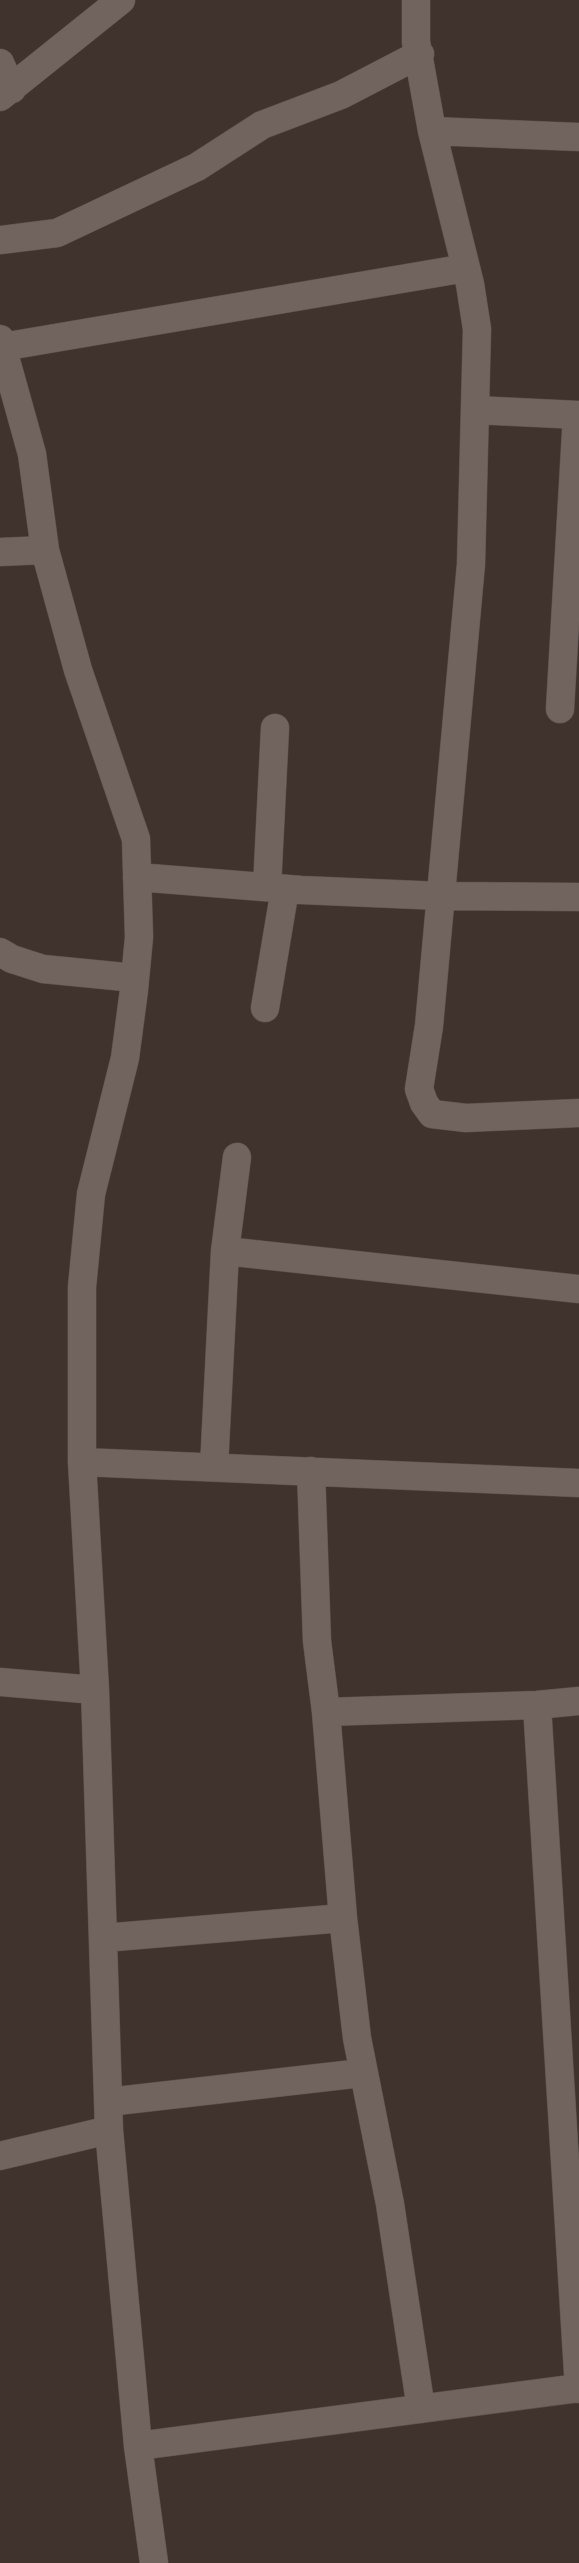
<!DOCTYPE html>
<style>
body{margin:0}
canvas{display:block;background:#40332e}
</style>
<canvas width="579" height="2563"></canvas>
<script>
const context = document.querySelector('canvas').getContext('2d');
context.lineJoin = 'round';
const shape = rows => new Path2D(rows.map(r => 'M' + r).join(''));
function trace(path, color, width, dash) { context.strokeStyle = color; context.lineWidth = width; context.lineCap = dash ? 'butt' : 'round'; context.setLineDash(dash || []); context.stroke(path); }
const minor = shape([
 [416,0,416,42,432,131,470,284,477,329,471,564,429,1026,419,1089,424,1103,432,1114,466,1118,579,1113],
 [0,63,12,89],
 [0,97,121,0],
 [432,131,579,137],
 [0,240,57,233,197,167,262,125,341,95,420,54],
 [0,339,32,454,45,550,78,670,136,839,139,937,134,990,125,1058,91,1194,82,1287,82,1462,95,1690,109,2130,138,2446,154,2563],
 [2,347,466,268],
 [475,410,579,415],
 [0,552,45,550],
 [560,709,577,415],
 [137,877,301,890,441,896,579,897],
 [267,887,275,728],
 [0,952,12,959,43,969,135,978],
 [265,1008,285,889],
 [225,1251,579,1289],
 [82,1462,579,1483],
 [214,1467,225,1251,237,1157],
 [311,1471,317,1641,326,1712,343,1918,357,2038,390,2204,421,2409],
 [0,1682,95,1690],
 [537,1705,579,2389],
 [326,1712,537,1705,579,1701],
 [103,1938,343,1918],
 [108,2102,362,2073],
 [0,2156,109,2130],
 [138,2446,579,2388]
]);
trace(minor, '#5b504c', 29);
trace(minor, '#71635d', 28);
</script>
